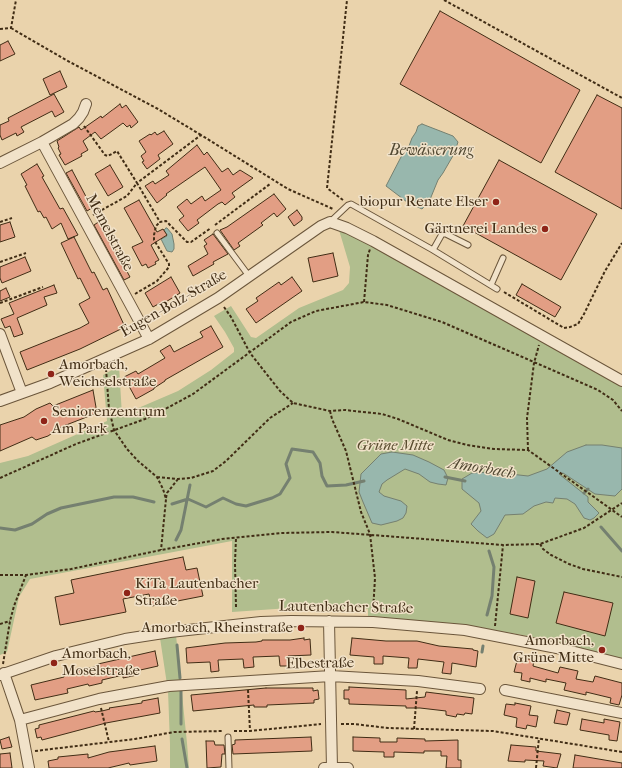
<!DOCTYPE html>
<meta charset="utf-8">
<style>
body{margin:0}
canvas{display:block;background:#ead3ac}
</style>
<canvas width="622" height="768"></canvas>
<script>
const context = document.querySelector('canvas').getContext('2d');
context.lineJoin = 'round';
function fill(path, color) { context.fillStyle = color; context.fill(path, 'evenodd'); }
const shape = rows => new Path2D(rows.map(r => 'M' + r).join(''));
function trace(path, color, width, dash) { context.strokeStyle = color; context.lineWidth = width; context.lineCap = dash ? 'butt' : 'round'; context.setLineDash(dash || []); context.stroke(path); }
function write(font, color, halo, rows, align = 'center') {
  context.font = font + ' "IM FELL French Canon",serif'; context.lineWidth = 3; context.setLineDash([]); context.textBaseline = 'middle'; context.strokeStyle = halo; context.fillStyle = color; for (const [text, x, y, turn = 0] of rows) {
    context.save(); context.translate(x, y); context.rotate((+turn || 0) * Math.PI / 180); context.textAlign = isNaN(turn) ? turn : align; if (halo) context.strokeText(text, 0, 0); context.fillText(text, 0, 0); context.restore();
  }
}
fill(shape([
 [339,230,348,231,622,384,622,659,555,641,472,626,368,617,368,609,290,608,232,612,232,541,30,579,19,597,7,652,0,655,0,463,28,456,107,421,103,375,119,366,122,415,178,391,211,370,234,352,234,348,225,332,214,316,231,306,251,337,256,338,299,308,343,290,349,283,350,267],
 [176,635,187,743,189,768,170,768,170,744,168,691,160,638]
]), '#b1be8e');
const water = shape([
 [422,124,453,136,458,142,454,154,443,173,438,180,429,202,422,209,407,202,386,186,401,157,409,146,412,138,416,132,418,126,422,124],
 [166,228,167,228,172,234,174,244,174,249,172,252,167,251,161,239,167,236,164,230,166,228],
 [586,445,602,445,622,448,622,489,615,496,595,494,563,473,559,474,588,497,588,502,599,513,594,518,590,520,584,518,575,504,567,499,555,498,553,503,546,502,534,506,523,514,505,515,494,534,487,538,478,531,471,524,481,511,479,503,462,489,462,479,472,473,492,472,528,476,547,469,567,452,586,445],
 [392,452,413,455,429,462,444,470,448,478,446,485,438,484,430,482,419,474,405,469,387,480,382,484,379,492,384,496,401,501,407,506,406,513,403,518,397,521,381,525,372,523,363,502,359,492,361,474,381,454,392,452]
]);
fill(water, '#98b7ad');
trace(water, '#758070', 1);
trace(shape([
 [445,477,465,481],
 [584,493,588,489],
 [172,504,188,499,206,507,223,498,236,504,246,506,272,498,280,494,290,478,286,464,292,449,313,452,320,463,322,476,327,486,346,485,364,481],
 [601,527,622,551],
 [0,528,15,530,32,524,47,514,61,508,114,497,133,497,154,502],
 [176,540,181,530,190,485],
 [487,615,492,596,494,567,489,551],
 [177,645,180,678],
 [482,652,483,646],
 [181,691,181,724],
 [182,739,187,768]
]), '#758070', 3);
const building = shape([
 [440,11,580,90,541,163,400,84,440,11],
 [8,41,15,54,0,61,0,45,8,41],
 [60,71,67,87,50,95,43,79,60,71],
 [54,94,64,112,55,117,52,111,21,127,24,132,17,136,16,133,2,140,0,135,0,125,9,121,8,118,54,94],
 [597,95,622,108,622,209,555,172,597,95],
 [120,104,122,108,126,105,138,122,131,128,130,125,127,127,123,123,101,139,95,132,83,141,88,150,81,154,82,156,65,165,59,155,61,154,58,148,59,147,57,141,79,127,81,130,101,116,102,118,120,104],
 [164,131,173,144,158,155,160,159,147,169,142,162,144,161,141,156,146,152,139,141,150,134,151,135,155,132,157,135,164,131],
 [197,145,204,155,207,152,222,172,228,168,233,175,240,170,253,178,232,193,235,197,225,205,222,202,218,204,197,220,199,223,188,231,179,220,184,216,177,207,187,199,191,204,202,196,205,201,221,190,205,167,166,194,167,195,157,203,145,186,153,181,155,184,169,175,166,171,197,145],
 [499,160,597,214,561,280,463,226,499,160],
 [37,164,44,176,42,177,60,209,63,208,78,235,68,239,61,223,52,229,46,217,44,218,40,211,38,212,25,186,27,185,21,174,37,164],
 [110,165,123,187,108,196,95,174,110,165],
 [72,170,92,208,87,211,66,173,72,170],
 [274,194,286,209,277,217,274,213,261,223,263,225,238,243,240,246,234,250,220,230,227,227,274,194],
 [139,200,157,232,163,229,167,235,151,245,159,260,155,262,156,264,148,268,146,264,142,266,132,247,143,242,124,208,139,200],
 [297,210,302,217,302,220,294,226,288,217,297,210],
 [100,221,130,277,124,280,94,225,100,221],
 [10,222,15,237,0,242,0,225,10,222],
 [213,234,228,254,213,262,214,264,193,276,188,266,208,254,204,246,207,244,204,240,213,234],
 [74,237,92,273,94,272,103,290,107,288,125,327,80,349,27,370,20,352,80,328,89,323,79,304,90,298,80,278,78,279,61,243,74,237],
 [333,253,338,276,313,282,308,258,333,253],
 [25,257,31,271,2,283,0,278,0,267,25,257],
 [171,277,180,293,161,305,160,303,153,307,145,293,171,277],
 [292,277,302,291,256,323,246,309,258,301,256,298,279,282,281,285,292,277],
 [522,284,561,307,555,317,516,295,522,284],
 [54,285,57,293,44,297,47,305,17,318,23,334,14,337,10,326,5,328,1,319,14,314,9,303,54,285],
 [6,288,10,297,0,301,0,291,6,288],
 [211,326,223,347,165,380,165,381,154,388,154,389,136,399,124,377,136,371,138,374,165,358,160,351,170,345,174,352,203,337,200,332,211,326],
 [93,390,97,413,61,427,48,436,36,440,32,437,0,451,0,425,24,417,36,409,50,403,53,406,93,390],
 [183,557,186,570,197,568,203,596,152,606,149,594,123,599,126,612,60,625,55,597,74,593,71,580,183,557],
 [517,577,535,581,528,618,510,614,517,577],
 [564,592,613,603,605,636,556,623,564,592],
 [304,638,304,640,310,639,311,655,288,656,288,666,280,666,279,656,253,657,254,667,244,668,243,659,218,660,219,671,211,672,210,662,187,663,186,648,225,643,256,642,262,641,262,640,290,640,304,638],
 [352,638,386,641,417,641,439,646,473,649,473,650,478,651,476,667,452,663,451,674,442,673,444,662,418,659,417,668,408,668,409,658,383,656,383,664,374,664,374,657,350,655,352,638],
 [155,651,158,666,136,671,137,675,123,678,123,675,102,680,102,683,89,686,88,684,67,689,68,693,35,700,31,685,64,677,64,674,98,666,98,664,155,651],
 [518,657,534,660,533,666,558,673,560,667,578,671,576,679,593,682,595,676,622,683,622,695,619,705,610,703,611,698,586,692,586,695,564,690,566,683,546,679,546,682,530,678,530,682,521,680,522,673,514,672,518,657],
 [349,687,406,690,406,699,425,697,426,692,474,698,472,714,465,713,464,715,457,714,456,717,446,715,446,711,420,708,406,708,406,706,349,704,349,699,344,699,344,690,349,690,349,687],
 [266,688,313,688,313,691,318,690,319,699,314,700,314,703,267,705,267,707,254,707,254,705,193,711,191,695,266,688],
 [158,698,160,713,106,723,42,740,41,737,37,738,35,729,39,728,39,725,94,711,95,712,102,711,110,709,109,708,142,703,142,701,158,698],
 [515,703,531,706,529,715,538,716,536,727,527,725,526,729,516,727,517,718,504,715,506,704,515,705,515,703],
 [557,710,570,713,567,725,554,723,557,710],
 [582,719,604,723,604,719,620,722,617,741,609,740,609,735,580,730,582,719],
 [9,737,12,747,2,749,0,740,9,737],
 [311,737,312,751,233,754,232,745,235,744,235,740,311,737],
 [353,737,380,738,380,742,397,742,397,738,425,739,425,741,458,740,458,760,461,760,461,768,446,768,447,756,441,756,441,751,424,751,424,753,394,752,394,757,384,757,384,752,353,751,353,737],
 [206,741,214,741,215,745,224,745,225,754,222,754,221,767,207,768,206,741],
 [511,745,536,747,536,751,561,754,557,768,543,766,544,761,525,760,525,762,508,761,511,745],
 [155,746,157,761,130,765,129,763,108,768,49,768,48,761,58,759,58,757,88,754,88,758,109,752,155,746],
 [10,753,12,768,0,768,0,754,10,753],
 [575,755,622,763,622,768,573,768,575,755]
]);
fill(building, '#e29e84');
trace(building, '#412d15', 1);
const lane = shape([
 [330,222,348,205,351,204,433,250,497,289],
 [217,233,249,276],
 [433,250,442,234,446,234,468,245],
 [491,285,503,258],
 [228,737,229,768]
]);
const street = shape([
 [42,142,149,339],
 [0,163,42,142,73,124,79,118,83,112,86,104],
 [0,334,22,393],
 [0,401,50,383,149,339,218,298,321,226,330,222,347,228,373,241,622,381],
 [329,621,332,768],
 [4,673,20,720,29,768],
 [0,675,56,656,125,639,170,632,261,622,291,621,373,622,465,630,567,650,622,664],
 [505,690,622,713],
 [20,720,99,699,169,686,331,676,418,681,480,689],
 [324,768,348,768]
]);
trace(lane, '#6b563b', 7);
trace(street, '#6b563b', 12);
trace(shape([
 [444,0,622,98],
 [11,28,66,60,158,109,201,135],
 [0,29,11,28,16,0],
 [84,126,105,155,108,156,117,151,137,183,201,135,288,189,333,209],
 [343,200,327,188,347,0],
 [93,215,127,196,137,183,160,222,166,221,187,242,191,242,211,228],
 [0,222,12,218],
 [215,225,270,184],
 [0,262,26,253],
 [504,292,564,328,570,327,578,324,584,314,605,271,622,243],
 [135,294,157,281,169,267,169,264,154,240,154,235,156,226,160,222],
 [364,302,368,255,370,249],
 [0,303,43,287],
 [224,307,231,317,250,353,280,391,293,403,330,411,345,410,382,414,398,419,448,440,467,445,494,449,528,450,622,517],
 [106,369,109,409,114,430,127,449,138,461,157,477,163,489,166,499,161,550],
 [330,411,332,419,346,451,361,512,370,534,375,578,373,612],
 [528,450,527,418,534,363,539,345],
 [157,477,178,479,191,478,213,471,226,461,270,418,293,403],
 [0,478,76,444,145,419,169,407,193,394,291,322,316,311,364,302,387,305,442,322,598,390,613,400,622,411],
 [166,498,167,493,178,479],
 [540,544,543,549,551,555,569,564,583,569,622,577],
 [0,575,26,575,71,569,161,550,222,539,281,533,332,532,503,545,540,544,584,528,622,503],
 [295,605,295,611],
 [316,605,316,611],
 [236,607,235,563,236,538],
 [0,624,10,621],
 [495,626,503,545],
 [3,664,10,621,14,606,26,575],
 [248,690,250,731],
 [101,708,109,742],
 [341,724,354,724,388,728,493,731,622,752],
 [414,729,417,691],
 [234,731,250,731,321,724],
 [35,751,135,739,174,732,223,731],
 [536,768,539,738]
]), '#412d15', 2, [3, 2]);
trace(lane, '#f1e2c9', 5);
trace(street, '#f1e2c9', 10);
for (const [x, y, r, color] of [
 [496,202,4,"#8f2418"],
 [545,229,4,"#8f2418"],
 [51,374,4,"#8f2418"],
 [44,421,4,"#8f2418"],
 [127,593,4,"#8f2418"],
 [301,628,4,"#8f2418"],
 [602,650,4,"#8f2418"],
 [54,663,4,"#8f2418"]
]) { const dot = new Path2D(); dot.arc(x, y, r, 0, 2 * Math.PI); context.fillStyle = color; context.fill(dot); trace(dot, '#f1e2c9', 1.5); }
write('15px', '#412d15', '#f1e2c9', [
 ["biopur Renate Elser",488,202],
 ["Gärtnerei Landes",537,229],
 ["Amorbach,",59,365,"left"],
 ["Weichselstraße",59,382,"left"],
 ["Seniorenzentrum",52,412,"left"],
 ["Am Park",52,429,"left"],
 ["KiTa Lautenbacher",135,584,"left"],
 ["Straße",135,601,"left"],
 ["Amorbach, Rheinstraße",293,628],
 ["Amorbach,",594,641],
 ["Grüne Mitte",594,658],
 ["Amorbach,",62,654,"left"],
 ["Moselstraße",62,671,"left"]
], 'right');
write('15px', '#412d15', '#f1e2c9', [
 ["Memelstraße",109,233,62],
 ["Eugen-Bolz-Straße",174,304,-30],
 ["Lautenbacher Straße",346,608,1],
 ["Elbestraße",320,664,-1]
]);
write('italic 15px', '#574a2d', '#f1e2c9', [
 ["Grüne Mitte",395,446]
]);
write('italic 16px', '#524933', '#f1e2c9', [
 ["Bewässerung",431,151],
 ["Amorbach",482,469,9]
]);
</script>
